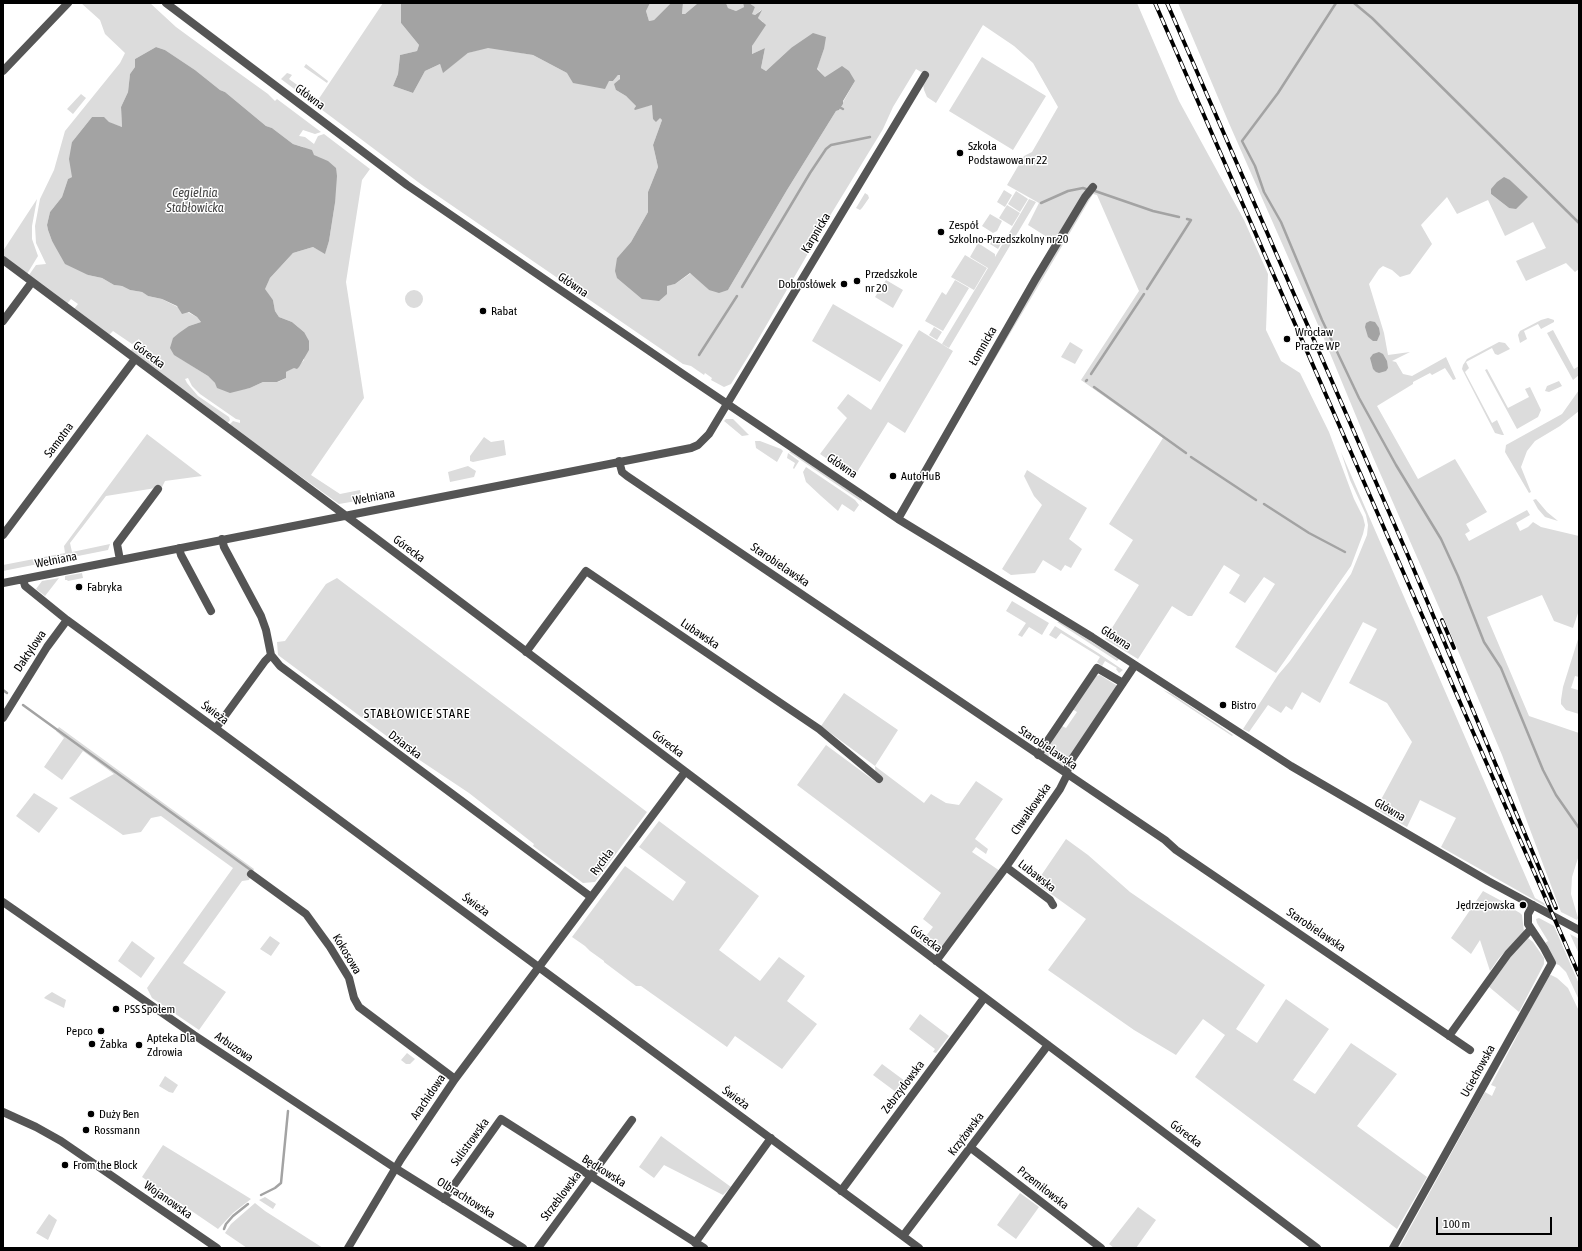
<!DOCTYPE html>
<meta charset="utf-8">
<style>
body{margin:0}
#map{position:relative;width:1582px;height:1251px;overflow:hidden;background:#fff;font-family:"Asap Condensed",sans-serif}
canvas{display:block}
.frame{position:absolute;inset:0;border:4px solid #000;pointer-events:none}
.scale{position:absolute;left:1436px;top:1217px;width:116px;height:18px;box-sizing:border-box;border:2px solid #000;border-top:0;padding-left:5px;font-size:12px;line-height:14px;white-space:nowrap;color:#000;-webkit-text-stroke:3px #fff;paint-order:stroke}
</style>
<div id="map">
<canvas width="1582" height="1251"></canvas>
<div class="frame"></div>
<div class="scale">100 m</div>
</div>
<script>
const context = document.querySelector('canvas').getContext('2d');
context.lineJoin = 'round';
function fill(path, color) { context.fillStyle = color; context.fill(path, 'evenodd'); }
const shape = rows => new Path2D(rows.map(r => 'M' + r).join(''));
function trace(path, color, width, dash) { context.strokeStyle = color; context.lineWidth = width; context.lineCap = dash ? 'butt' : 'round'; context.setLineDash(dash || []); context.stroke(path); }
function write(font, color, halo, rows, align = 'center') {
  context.font = font + ' "Asap Condensed",sans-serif'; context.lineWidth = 3; context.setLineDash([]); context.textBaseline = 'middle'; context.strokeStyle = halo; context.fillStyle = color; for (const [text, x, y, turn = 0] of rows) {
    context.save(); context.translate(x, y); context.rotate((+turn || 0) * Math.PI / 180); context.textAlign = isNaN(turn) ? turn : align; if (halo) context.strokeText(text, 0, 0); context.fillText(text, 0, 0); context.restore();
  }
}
fill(shape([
 [81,3,150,3,176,27,236,71,268,94,275,101,277,99,321,132,315,134,303,130,299,136,305,137,314,144,318,136,324,134,370,169,362,180,346,282,364,398,311,475,340,494,360,490,362,500,339,504,229,425,233,421,240,423,240,420,236,419,200,394,192,386,188,378,185,379,187,383,198,396,229,417,230,420,227,424,130,351,140,341,139,339,132,344,113,331,109,335,74,309,78,304,71,299,67,304,29,275,36,265,46,264,36,243,35,226,40,199,54,170,65,131,120,63,125,53,105,34,100,20],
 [156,47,165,50,195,70,220,90,225,92,266,126,272,128,293,144,303,147,314,155,335,203,329,241,325,253,313,247,293,253,270,278,266,286,264,289,273,300,275,311,279,317,292,322,304,332,304,360,299,365,286,372,286,378,278,382,263,382,250,388,233,391,215,383,208,376,175,355,189,326,201,322,197,317,162,299,148,296,142,292,130,290,122,286,114,285,102,278,88,275,58,250,52,241,48,230,47,225,50,212,62,197,68,179,72,177,72,142,92,117,122,127,121,107,128,92,130,74,135,67,135,59],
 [383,3,401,3,401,23,419,45,417,51,400,55,398,74,393,86,413,93,425,71,440,64,443,72,468,53,488,47,533,55,567,73,609,81,613,81,618,75,621,75,616,90,626,96,636,106,634,109,652,105,662,120,653,145,658,167,648,192,648,212,631,242,617,258,666,286,675,284,691,273,709,290,728,290,787,190,836,111,839,110,843,104,843,102,855,81,825,77,817,68,824,49,791,48,766,71,761,68,765,48,752,54,752,46,763,22,758,18,761,10,755,15,751,14,755,7,749,3,1137,3,1179,101,1244,220,1268,274,1266,330,1281,361,1300,373,1329,432,1354,499,1363,517,1365,525,1363,534,1351,566,1276,673,1235,647,1275,584,1264,577,1245,603,1229,593,1240,575,1224,565,1192,616,1188,616,1172,606,1138,659,1105,639,1139,585,1114,570,1133,540,1109,524,1163,438,1081,380,1139,291,1097,195,1093,194,961,416,1058,244,1028,225,1039,203,1007,185,1024,156,1032,152,1058,107,1033,63,1014,46,983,25,936,103,927,97,924,90,923,84,928,76,916,69,893,107,883,129,825,224,752,350,731,384,724,387,711,380,712,378,705,373,704,375,691,366,683,364,422,185,281,79,287,73,290,74,292,75,289,79,318,100],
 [650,3,671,3,654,20,649,21,646,11],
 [683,3,698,3,685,14,682,14],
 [726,3,743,3,744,7,736,11,728,8],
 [1178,3,1579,3,1579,269,1575,272,1566,263,1526,281,1516,261,1546,248,1533,222,1505,236,1488,200,1457,214,1447,197,1421,225,1432,244,1410,274,1400,277,1392,270,1383,266,1379,269,1369,284,1384,333,1388,355,1410,352,1392,361,1396,362,1403,374,1412,376,1446,357,1456,379,1453,380,1445,368,1432,375,1430,373,1413,382,1413,384,1377,406,1418,479,1455,459,1487,512,1466,524,1470,531,1465,534,1469,541,1527,510,1530,515,1516,523,1520,531,1528,527,1533,522,1541,527,1579,536,1579,610,1573,628,1554,621,1542,595,1487,617,1529,716,1579,733,1579,855,1572,877,1571,894,1578,918,1577,920,1561,912,1502,755,1456,646,1373,457,1322,334,1228,121],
 [1510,180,1527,197,1509,208,1491,194],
 [982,57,1046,96,1013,150,949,111],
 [306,64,328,81,327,83,304,67],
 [81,94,86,98,73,114,67,109],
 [1004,190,1012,195,1005,207,997,202],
 [1016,191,1028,199,1020,212,1008,204],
 [865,193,868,195,869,198,862,208,860,210,856,208],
 [37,199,32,226,32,239,38,256,27,274,3,256,3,251],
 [1029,199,1036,202,949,348,942,344,988,268,970,257,978,243,995,254,995,257],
 [1007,205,1020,213,1012,226,999,218],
 [990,214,1002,221,997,231,993,233,982,226],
 [995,235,1003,240,998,249,990,244],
 [965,255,987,268,974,290,951,277],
 [886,280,903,290,893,308,875,297],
 [955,280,969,288,943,331,925,321,942,292,946,295],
 '405 299a9 9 0 1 1 18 0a9 9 0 1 1-18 0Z',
 [833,304,903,345,880,382,812,341],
 [1548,318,1554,320,1554,322,1541,329,1538,324,1524,331,1527,339,1520,343,1518,335,1520,331,1541,320],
 [934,327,942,332,937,340,929,335],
 [919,330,953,351,905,433,888,422,854,477,820,454,847,418,837,408,848,394,871,410],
 [1553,330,1574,369,1579,366,1579,375,1573,380,1547,333],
 [1070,342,1083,350,1075,364,1061,357],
 [1499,342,1505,343,1510,349,1498,355,1495,354,1492,348,1466,362,1469,368,1465,372,1492,423,1497,420,1504,435,1502,435,1495,433,1462,369,1463,365,1467,359],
 [1487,369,1508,408,1529,397,1525,389,1530,387,1541,410,1538,417,1517,429,1485,370],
 [1559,381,1562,386,1549,392,1545,391,1547,386],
 [1579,390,1579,411,1560,426,1535,441,1527,451,1521,467,1531,492,1529,493,1505,452,1506,445,1562,414],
 [726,419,733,419,749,435,742,436,724,421],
 [147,434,202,476,165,481,162,487,106,496,70,543,72,552,110,544,108,550,3,571,3,565,65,553,64,546],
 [484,437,491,442,504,440,506,455,473,462,470,461,470,456],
 [755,441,760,441,781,449,783,451,777,462,756,448],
 [792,451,861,499,862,502,789,452],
 [1341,452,1535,898,1544,903,1545,906,1441,847,1456,818,1420,800,1407,827,1376,809,1412,742,1387,703,1349,683,1377,629,1363,622,1320,703,1302,692,1292,710,1286,706,1281,713,1268,705,1249,732,1243,729,1278,675,1290,661,1351,574,1367,535,1368,525,1366,515,1350,480],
 [788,453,799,461,794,469,793,468,795,463,787,458],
 [468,466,476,471,474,477,450,482,448,472],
 [806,467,855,500,859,505,854,512,842,504,838,511,821,496,806,482,803,472],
 [1027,470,1087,508,1069,539,1082,549,1071,568,1065,565,1061,571,1043,560,1035,573,1011,575,1002,569,1042,505,1034,496,1024,476],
 [1536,499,1547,512,1558,521,1545,517,1538,509,1533,500],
 [82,573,83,578,68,581,67,580,65,580,65,576],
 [59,578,45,596,36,589,42,581],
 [337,578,647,812,595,882,583,883,533,846,534,844,469,793,412,755,278,655,277,642,285,641,326,584],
 [1012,601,1049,623,1042,635,1029,627,1022,637,1018,635,1026,623,1006,611],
 [1057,622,1060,622,1119,659,1117,661],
 [1055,626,1098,653,1123,670,1119,673,1116,669,1117,668,1105,661,1102,666,1097,662,1100,657,1061,633,1056,639,1049,635],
 [1579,636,1579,677,1575,676,1571,688,1578,690,1579,688,1579,714,1566,710,1561,704,1561,700,1563,687],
 [1100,675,1116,685,1116,688,1062,767,1056,764,1059,759,1051,753,1047,758,1043,752,1062,726,1066,728,1077,712,1072,709,1095,676],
 [1163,690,1172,694,1233,735,1232,736],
 [844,693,898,730,875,766,924,803,931,794,946,803,959,805,976,781,1003,799,975,839,988,849,986,854,976,847,972,852,1000,871,943,947,938,944,933,951,919,941,921,940,922,941,933,927,923,919,941,893,797,785,826,745,876,782,875,766,821,726],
 [59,727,254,869,249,880,242,881,183,963,226,992,199,1030,152,998,147,988,233,868,161,816,151,818,141,832,123,835,69,798,114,774,83,751,62,780,44,767,64,738,56,731],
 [34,793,58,808,39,833,16,816],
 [659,821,759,896,719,950,760,981,779,957,805,976,787,1001,817,1024,782,1069,735,1036,727,1047,641,986,636,986,604,962,604,961,590,951,585,946,572,937,625,866,673,901,686,882,639,847],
 [1066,839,1088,855,1130,892,1265,985,1236,1029,1257,1043,1286,999,1329,1029,1293,1080,1315,1094,1351,1043,1397,1074,1357,1126,1427,1177,1397,1229,1195,1077,1225,1035,1203,1019,1176,1055,1134,1030,1048,970,1086,919,1036,883],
 [1483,891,1509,905,1513,909,1520,913,1522,915,1524,932,1499,958,1490,971,1480,940,1471,954,1451,938],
 [1539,918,1554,926,1579,984,1579,1000,1566,972,1559,965,1556,964,1545,943,1548,941,1537,923,1536,919],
 [1570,934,1579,939,1579,954],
 [270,936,280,943,271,956,260,949],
 [1528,938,1533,942,1544,958,1544,964,1519,1012,1488,986,1505,960],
 [132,941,155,958,141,978,118,961],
 [1551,975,1557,978,1568,988,1579,1011,1579,1248,1399,1248,1485,1092,1492,1096,1496,1087,1491,1085,1519,1032,1517,1031,1548,976],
 [52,992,66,1000,64,1008,44,998,46,996],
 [920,1014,949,1036,936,1053,933,1052,935,1049,909,1029],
 [407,1053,415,1059,410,1064,406,1064,401,1060],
 [882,1064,909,1084,900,1095,873,1075],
 [165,1076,178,1085,173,1093,169,1092,159,1086],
 [661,1136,731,1187,723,1195,664,1165,654,1178,639,1167],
 [163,1145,212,1175,251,1199,233,1213,218,1229,142,1177],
 [1020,1193,1039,1207,1016,1239,997,1225],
 [265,1197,276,1204,273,1209,259,1200],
 [255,1203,265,1211,323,1248,247,1248,225,1233,231,1224],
 [1138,1207,1156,1220,1136,1248,1114,1248,1109,1244],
 [49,1214,57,1220,48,1240,36,1233]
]), '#dcdcdc');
fill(shape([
 [401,3,650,3,646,11,649,21,654,20,671,3,683,3,682,14,685,14,698,3,726,3,728,8,736,11,744,7,743,3,749,3,755,7,752,14,755,15,762,10,758,18,766,25,752,46,752,54,765,48,761,68,766,71,791,48,813,33,826,37,824,49,817,69,825,77,842,66,849,71,855,81,843,101,843,104,839,110,836,111,787,190,728,290,719,293,709,290,690,273,675,284,667,286,667,294,659,301,642,299,617,278,615,271,617,258,631,242,648,212,648,192,658,167,653,145,662,120,660,118,656,122,653,119,652,105,635,110,634,109,636,106,626,96,616,90,614,84,620,79,620,75,618,75,613,81,609,81,605,89,573,83,567,73,533,55,488,48,468,53,443,73,440,64,425,71,413,93,393,86,398,74,400,55,417,51,419,45,401,23],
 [156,47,165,50,195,70,220,90,225,92,266,126,272,128,293,144,312,150,314,155,328,161,336,168,337,176,335,203,329,241,325,254,313,247,293,253,270,278,265,289,273,300,275,311,279,317,292,322,304,332,309,341,309,350,299,367,297,369,294,368,286,372,286,378,277,382,263,382,250,388,230,393,217,388,215,383,208,376,174,355,170,348,173,338,179,333,189,326,201,322,197,317,189,312,182,314,177,306,162,299,148,296,142,292,130,290,122,286,114,285,102,278,88,275,65,264,52,241,48,230,47,225,50,212,62,197,68,179,72,177,69,159,72,142,92,117,104,117,109,122,122,127,121,107,128,92,130,74,135,67,135,59],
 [1504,177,1510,180,1528,197,1516,209,1509,208,1491,194,1491,189,1497,182],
 [1370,321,1375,322,1379,328,1380,334,1377,341,1373,341,1368,337,1365,327,1366,323],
 [1379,352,1383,354,1387,361,1388,368,1386,371,1379,373,1376,372,1373,369,1370,358,1373,354]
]), '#a3a3a3');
trace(shape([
 [1336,3,1278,93,1242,141,1255,166,1264,192,1281,222,1322,320,1359,398,1396,465,1441,539,1458,576,1484,642,1501,668,1543,770,1556,795,1579,828],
 [1354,3,1372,18,1579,223],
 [841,108,843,109],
 [1095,191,1153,211,1179,217],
 [1041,203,1068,191,1083,188,1086,189],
 [742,287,810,173,826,149,831,145,870,137],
 [1147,289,1191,220,1187,219],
 [699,355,737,296],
 [1091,374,1144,294],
 [1086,381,1087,380],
 [1094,387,1186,453],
 [1191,457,1256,500],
 [1264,504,1309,533,1345,552],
 [3,690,7,693],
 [23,705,252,871],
 [261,1195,275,1188,281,1183,288,1111],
 [224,1229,226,1224,233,1216,248,1204]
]), '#a3a3a3', 2.5);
trace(shape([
 [166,3,407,185,683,374,898,519,1092,637,1291,766,1488,881,1579,930],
 [3,71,68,3],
 [3,260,373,536,1317,1248],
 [3,321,32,282],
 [619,461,622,472,627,476,1165,840,1176,850,1470,1050],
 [898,519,1035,280,1085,197,1093,187],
 [3,535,135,359],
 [222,539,224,547,261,616,266,630,271,655,280,666,591,897],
 [179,548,181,555,211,611],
 [120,560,117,544,158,489],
 [23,579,25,586,67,620,219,731,919,1248],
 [3,583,691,448,698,445,709,434,925,75],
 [526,652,586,571,819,729,879,779],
 [3,718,47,647,67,620],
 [216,728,265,661,271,655],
 [1038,755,1097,668,1123,683],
 [1006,867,1050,900,1053,905],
 [251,874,306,914,330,947,349,978,354,998,359,1007,455,1079],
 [3,902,194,1035,395,1168,523,1248],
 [936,961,1006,867,1060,789,1067,775,1068,765,1135,665],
 [1449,1036,1508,954,1531,929],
 [3,1112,36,1127,61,1141,217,1248],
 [971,1148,1101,1248],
 [841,1191,984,998],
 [444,1199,501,1119,704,1248],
 [903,1236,1048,1045],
 [695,1243,771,1138],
 [348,1248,401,1159,455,1079,685,772],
 [538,1248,632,1120],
 [1393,1248,1552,963,1544,948,1528,924,1528,914,1533,905]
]), '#555', 8);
const rail = shape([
 [1155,3,1579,975],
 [1167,3,1409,558,1556,908],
 [1442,620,1454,648]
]);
trace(rail, '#000', 4);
trace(rail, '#fff', 2.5, [8]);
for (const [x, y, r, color] of [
 [960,153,4,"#000"],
 [941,232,4,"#000"],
 [857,281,4,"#000"],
 [844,284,4,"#000"],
 [483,311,4,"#000"],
 [1287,339,4,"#000"],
 [893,476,4,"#000"],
 [79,587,4,"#000"],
 [1223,705,4,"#000"],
 [1523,905,4,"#000"],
 [116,1009,4,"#000"],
 [101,1031,4,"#000"],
 [92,1044,4,"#000"],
 [139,1045,4,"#000"],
 [91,1114,4,"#000"],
 [86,1130,4,"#000"],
 [65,1165,4,"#000"]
]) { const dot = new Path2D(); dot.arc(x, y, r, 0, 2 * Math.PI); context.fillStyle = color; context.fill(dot); trace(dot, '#fff', 1.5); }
write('12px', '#000', '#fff', [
 ["Główna",310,97,37],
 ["Karpnicka",816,233,-59],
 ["Główna",573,285,34],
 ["Łomnicka",983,346,-60],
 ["Górecka",149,355,37],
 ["Samotna",59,440,-53],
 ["Główna",842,466,34],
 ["Wełniana",374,497,-11],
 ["Górecka",409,549,37],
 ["Wełniana",56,560,-11],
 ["Starobielawska",780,565,34],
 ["Lubawska",700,634,34],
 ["Główna",1116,638,33],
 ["Daktylowa",30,651,-56],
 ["Świeża",215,713,36],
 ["Górecka",668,744,37],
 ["Dziarska",405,745,37],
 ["Starobielawska",1048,748,34],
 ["Chwałkowska",1031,809,-55],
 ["Główna",1390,810,30],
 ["Rychła",602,862,-53],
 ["Lubawska",1037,876,38],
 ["Świeża",476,905,36],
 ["Starobielawska",1316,930,34],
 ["Górecka",926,939,37],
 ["Kokosowa",347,954,59],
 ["Arbuzowa",234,1047,34],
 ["Uciechowska",1478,1071,-61],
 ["Zebrzydowska",903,1087,-53],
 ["Arachidowa",428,1097,-56],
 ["Świeża",736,1098,36],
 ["Krzyżowska",966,1134,-53],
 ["Górecka",1186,1134,37],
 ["Sulistrowska",470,1142,-54],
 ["Będkowska",604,1171,32],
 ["Przemiłowska",1043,1188,38],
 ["Strzeblowska",561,1196,-53],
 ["Olbrachtowska",466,1198,32],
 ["Wojanowska",168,1200,35]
]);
write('12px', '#000', '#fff', [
 ["Szkoła",968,146],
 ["Podstawowa nr 22",968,160],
 ["Zespół",949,225],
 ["Szkolno-Przedszkolny nr 20",949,239],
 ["Przedszkole",865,274],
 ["nr 20",865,288],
 ["Dobrosłówek",836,284,"right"],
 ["Rabat",491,311],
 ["Wrocław",1295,332],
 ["Pracze WP",1295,346],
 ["AutoHuB",901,476],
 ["Fabryka",87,587],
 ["Bistro",1231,705],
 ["Jędrzejowska",1515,905,"right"],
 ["PSS Społem",124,1009],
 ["Pepco",93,1031,"right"],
 ["Apteka Dla",147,1038],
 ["Zdrowia",147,1052],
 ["Żabka",100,1044],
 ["Duży Ben",99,1114],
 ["Rossmann",94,1130],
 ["From the Block",73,1165]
], 'left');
write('italic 13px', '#444', '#fff', [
 ["Cegielnia",195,193],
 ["Stabłowicka",195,208]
]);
context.letterSpacing = '1px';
write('13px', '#000', '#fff', [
 ["STABŁOWICE STARE",417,714]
]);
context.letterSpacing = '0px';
</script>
